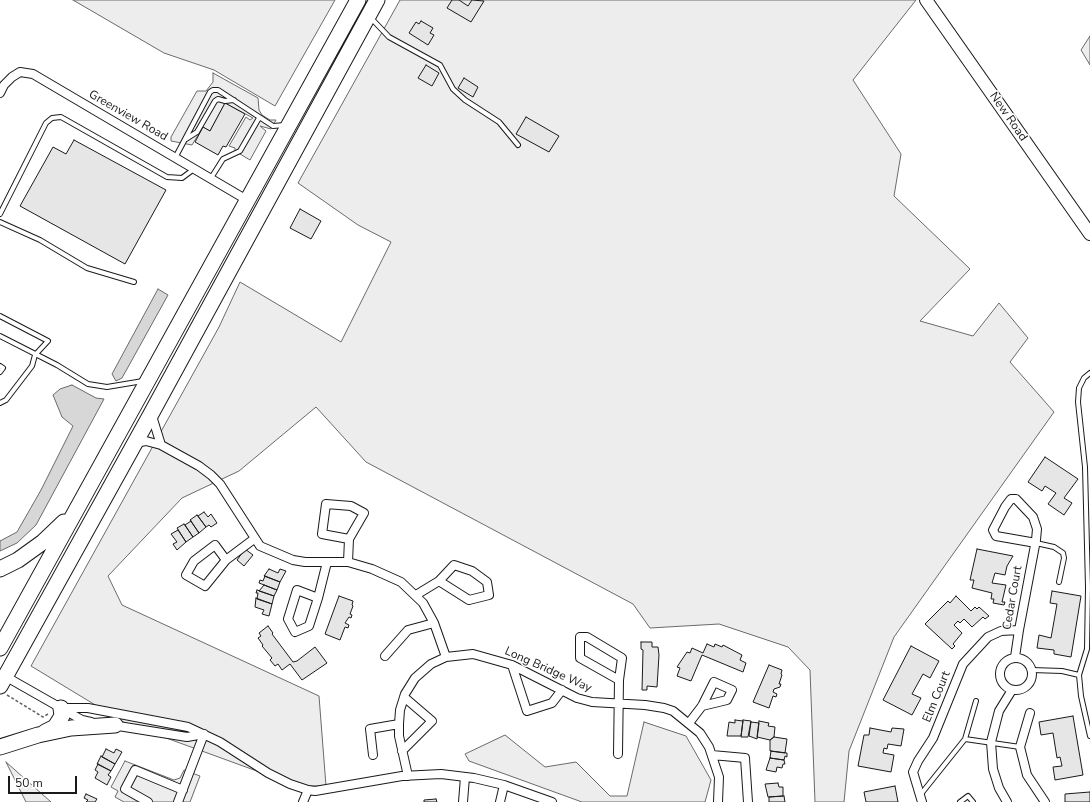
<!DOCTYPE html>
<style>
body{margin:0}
#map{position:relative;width:1090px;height:802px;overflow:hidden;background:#fff;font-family:"Nunito Sans",sans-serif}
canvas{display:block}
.scale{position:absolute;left:8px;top:776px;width:69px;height:18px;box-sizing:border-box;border:2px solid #1a1a1a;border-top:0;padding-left:5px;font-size:12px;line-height:14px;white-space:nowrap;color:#1a1a1a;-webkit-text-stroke:3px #fff;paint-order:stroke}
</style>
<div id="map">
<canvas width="1090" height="802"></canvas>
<div class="scale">50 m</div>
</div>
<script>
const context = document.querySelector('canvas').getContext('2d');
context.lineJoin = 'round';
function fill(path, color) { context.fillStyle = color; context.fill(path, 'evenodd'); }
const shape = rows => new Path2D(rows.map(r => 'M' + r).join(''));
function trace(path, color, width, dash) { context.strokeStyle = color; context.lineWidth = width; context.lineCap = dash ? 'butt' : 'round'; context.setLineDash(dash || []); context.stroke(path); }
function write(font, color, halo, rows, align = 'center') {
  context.font = font + ' "Nunito Sans",sans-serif'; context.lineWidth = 3; context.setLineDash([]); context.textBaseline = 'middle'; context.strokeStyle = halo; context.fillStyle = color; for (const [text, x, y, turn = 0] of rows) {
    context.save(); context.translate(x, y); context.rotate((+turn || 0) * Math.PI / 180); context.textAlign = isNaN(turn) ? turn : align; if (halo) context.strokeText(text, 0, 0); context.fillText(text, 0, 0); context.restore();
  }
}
const built = shape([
 [73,0,335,0,275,106,214,70,164,53,73,0],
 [400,0,916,0,853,80,901,154,894,196,970,269,920,321,973,336,999,303,1028,338,1010,362,1054,412,894,637,849,751,844,802,815,802,810,670,788,647,719,624,650,628,633,604,366,462,316,407,239,471,182,498,108,576,122,605,319,696,326,786,298,786,125,723,31,666,219,327,240,282,341,342,391,242,358,225,298,183,400,0],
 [1090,36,1090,65,1081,50,1090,36],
 [213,73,258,98,259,110,262,115,270,120,276,120,271,129,260,126,266,131,250,160,235,151,235,148,229,146,246,117,250,120,253,118,225,103,210,131,203,127,192,145,171,141,171,137,197,91,206,91,213,82,213,73],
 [644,722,686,736,711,780,705,802,582,802,469,761,465,754,505,735,545,767,576,762,610,796,627,796,644,722],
 [125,761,174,780,180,778,184,770,200,776,190,802,124,802,115,797,118,791,111,787,125,761],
 [6,762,51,802,26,802,6,762]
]);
fill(built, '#ededed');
trace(built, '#6a6a6a', 1);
const water = shape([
 [158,289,168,295,122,378,116,381,112,374,158,289],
 [72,385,96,398,104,399,36,525,17,543,0,551,0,541,17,532,41,490,73,426,62,417,53,395,60,389,72,385]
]);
fill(water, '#d7d7d7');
trace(water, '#6a6a6a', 1);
const building = shape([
 [452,0,459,0,468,6,472,0,484,1,471,22,447,8,452,0],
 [421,21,433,28,430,33,434,35,428,45,409,33,416,22,419,24,421,21],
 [426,65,439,73,432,86,418,78,426,65],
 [464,78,478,87,473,97,458,88,464,78],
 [225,103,245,114,226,147,223,146,218,155,195,142,203,127,210,131,225,103],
 [526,117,559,136,549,152,516,134,526,117],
 [74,140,166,190,125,264,20,206,53,147,66,154,74,140],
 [300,209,321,221,311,239,290,228,300,209],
 [1045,457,1078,479,1064,498,1072,503,1064,515,1048,504,1056,493,1045,486,1042,491,1028,482,1045,457],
 [204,512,208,517,211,514,217,523,211,527,209,525,206,527,198,516,204,512],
 [197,515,206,527,199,533,190,520,197,515],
 [191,521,199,533,193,537,185,525,191,521],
 [184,524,193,537,186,542,177,528,184,524],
 [178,530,186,542,177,550,173,544,177,542,171,534,178,530],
 [245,549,253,555,244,566,237,560,245,549],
 [977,549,1013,556,1007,566,1005,575,995,573,992,583,1006,585,1002,602,1005,602,1004,605,993,603,994,599,991,599,992,593,972,588,974,580,970,580,977,549],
 [269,569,278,573,280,569,286,571,280,582,264,576,269,569],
 [265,576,280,582,277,590,259,583,260,580,263,581,265,576],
 [264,585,277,590,274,596,259,591,264,585],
 [257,590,274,596,272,604,257,599,258,593,256,593,257,590],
 [1052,591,1081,596,1071,657,1054,654,1054,650,1037,648,1039,635,1051,638,1057,604,1050,603,1052,591],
 [339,596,353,601,352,605,353,606,350,614,352,615,351,618,349,617,345,623,349,625,348,628,345,627,340,640,325,634,339,596],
 [956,596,971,611,975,607,977,609,979,607,989,616,985,619,983,617,972,627,964,619,960,623,958,621,954,625,962,633,953,644,955,646,952,649,925,624,948,601,950,603,956,596],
 [256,598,272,604,269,616,262,614,264,610,255,607,256,598],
 [268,626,273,633,272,634,293,662,297,661,315,647,327,663,302,680,290,664,282,670,278,664,275,666,270,660,272,658,262,646,263,645,258,638,261,636,259,633,268,626],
 [641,642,652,642,652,647,658,647,659,655,657,687,647,686,647,690,642,690,643,650,641,649,641,642],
 [707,644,714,647,715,644,722,647,723,645,742,655,740,660,746,663,743,672,702,655,691,681,677,676,680,668,677,667,687,652,690,653,692,648,703,653,707,644],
 [911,646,939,661,930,678,923,674,912,694,921,698,912,715,883,700,911,646],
 [769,665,782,670,781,674,782,675,779,684,781,684,780,687,774,689,773,692,777,694,776,697,773,696,769,708,753,702,769,665],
 [1073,716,1083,775,1055,780,1053,767,1062,766,1060,757,1057,758,1053,733,1041,735,1039,722,1073,716],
 [735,720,743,721,741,736,727,736,729,722,735,723,735,720],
 [743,720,751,721,748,737,741,737,743,720],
 [759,721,769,723,768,726,775,727,774,737,770,740,757,737,759,721],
 [751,722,759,723,757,739,749,736,751,722],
 [870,728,891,732,892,728,904,729,901,746,888,744,887,749,884,748,883,753,894,755,891,772,858,766,864,735,869,735,870,728],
 [774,737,787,739,785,753,770,751,770,740,774,737],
 [106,749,114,753,116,749,122,752,115,764,102,757,106,749],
 [771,751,787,753,787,757,785,756,784,760,770,758,771,751],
 [101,756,115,764,111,771,97,764,101,756],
 [770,758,784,760,785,764,783,764,782,768,777,767,776,772,766,770,770,758],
 [98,764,111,771,108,775,111,777,107,785,95,778,98,772,95,770,98,764],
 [778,783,779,787,783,787,783,796,768,797,765,784,778,783],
 [895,786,898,802,866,802,864,792,895,786],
 [1090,792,1090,802,1065,802,1065,794,1090,792],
 [86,794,97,799,95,802,86,802,88,800,84,798,86,794],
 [784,796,785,802,769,802,769,797,784,796],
 [436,799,437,802,424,802,424,800,436,799]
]);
fill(building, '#e6e6e6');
trace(building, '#1a1a1a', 1);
const lane = shape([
 [370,17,389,37,440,65,453,89,465,100,499,122,518,145],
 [186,139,197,132,215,101,218,99,225,101,234,100],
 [175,158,210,92,213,90,218,90,273,126,285,125],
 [211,178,223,159,240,151,259,118],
 [0,214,46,123,52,118,61,117,167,177,182,178,194,169],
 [0,222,40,240,87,268,134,282],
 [0,316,48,341,35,355,32,366,6,400,0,403],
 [0,336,57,365,88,384,107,387,143,381],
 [0,366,3,368,0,372],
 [1090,373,1084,378,1079,388,1078,402,1085,467,1088,587,1087,649,1079,675,1081,696,1090,736],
 [1036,543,1054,547,1063,553,1064,558,1059,582],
 [1032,670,1062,671,1079,675],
 [965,739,1020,747],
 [921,794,965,739,976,701],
 [960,802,968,796,973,802]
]);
const street = shape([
 [0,93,4,85,12,77,20,72,33,74,247,200],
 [135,443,146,441,161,445,152,416],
 [161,445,199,466,211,475,220,484,260,546,293,560,305,562,348,562,372,569,401,582,423,603,434,623,446,657],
 [226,560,205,586,186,575,194,561,215,545,226,560,254,539],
 [348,562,349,539,322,534,326,504,351,506,364,513,349,539],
 [416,595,439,581,454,565,472,571,487,582,489,595,469,600,439,581],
 [318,598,309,626,295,632,288,619,297,590,318,598,327,562],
 [385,656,408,630,434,623],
 [1015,657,1019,630,1036,540,1037,529,1033,517,1016,499,1011,499,1005,507,993,530,996,536,1036,543],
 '1000 674a16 16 0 1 1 32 0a16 16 0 1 1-32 0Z',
 [512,665,527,711,552,703,562,690],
 [3,675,82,720,91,722],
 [61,708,88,708,188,727,220,742,268,773,290,784,308,790,315,791,402,776,441,774,474,778,504,785,552,802],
 [1030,713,1020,747,1027,775,1045,802],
 [689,723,702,706,714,682,732,690,727,700,702,706],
 [112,725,187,737,204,734],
 [402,751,432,721,404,697],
 [618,754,619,680,622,658,587,637,580,637,580,658,619,680],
 [373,755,370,729,399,724],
 [712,755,745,758,748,802],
 [408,776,399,736,399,724,400,710,405,694,415,678,431,664,446,657,473,654,512,665,577,698,592,702,645,705,664,708,673,711,700,733,709,747,719,777,718,802],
 [148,802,125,789,135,770,183,790],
 [178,802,204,734],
 [303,802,308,790],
 [463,802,465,777],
 [500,802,504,785],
 [922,802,913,772,918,761,933,738,963,664,988,637,1001,631,1019,630],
 [1007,802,999,788,993,769,991,742,999,711,1012,690]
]);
const secondary = shape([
 [926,0,1090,234]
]);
const highway = shape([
 [0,569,18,560,43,542,64,522],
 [0,648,358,0],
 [0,686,151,414,377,0],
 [45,732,55,727,62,716,61,708],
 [0,747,38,735,71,728,115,725]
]);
trace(lane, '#1a1a1a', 6);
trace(street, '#1a1a1a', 10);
trace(secondary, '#1a1a1a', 14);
trace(highway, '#1a1a1a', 17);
trace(shape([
 [7,695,43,717,48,714]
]), '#5f5f5f', 1.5, [3, 2]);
trace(lane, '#fff', 4);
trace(street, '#fff', 8);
trace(secondary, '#fff', 12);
trace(highway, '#fff', 15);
write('12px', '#1a1a1a', '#fff', [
 ["Greenview Road",128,116,30],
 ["New Road",1008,117,55],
 ["Cedar Court",1013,598,-80],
 ["Long Bridge Way",548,670,24],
 ["Elm Court",937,697,-68]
]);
</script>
